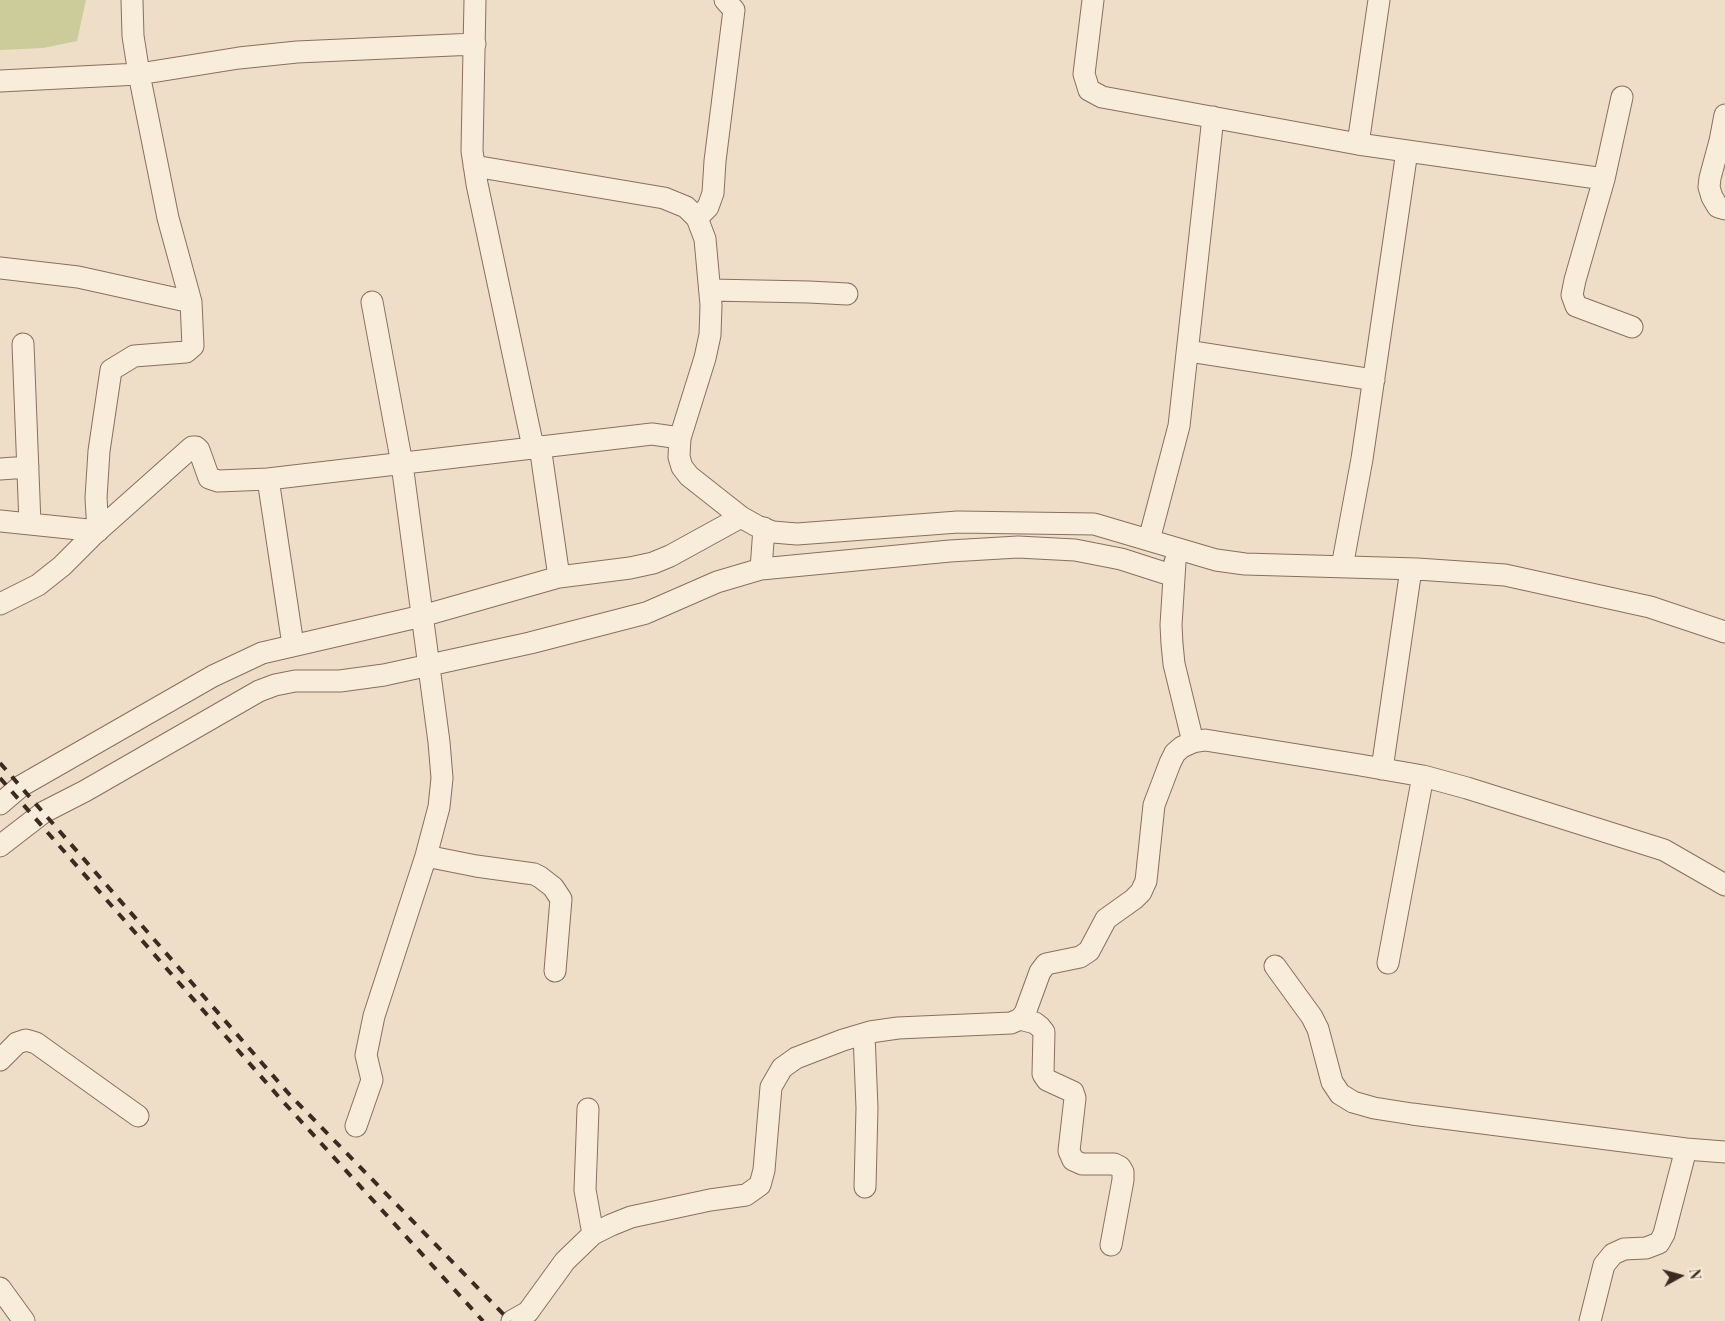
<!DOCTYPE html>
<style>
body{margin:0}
#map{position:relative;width:1725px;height:1321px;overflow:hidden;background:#eedec8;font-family:"Playfair Display",serif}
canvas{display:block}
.north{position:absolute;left:1655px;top:1251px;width:50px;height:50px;-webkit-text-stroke:4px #f5e9d7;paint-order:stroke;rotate:83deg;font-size:14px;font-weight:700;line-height:20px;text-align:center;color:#3a2a20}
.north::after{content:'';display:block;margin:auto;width:18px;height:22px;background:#3a2a20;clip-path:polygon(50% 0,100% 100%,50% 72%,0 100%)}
</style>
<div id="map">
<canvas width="1725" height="1321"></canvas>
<div class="north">N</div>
</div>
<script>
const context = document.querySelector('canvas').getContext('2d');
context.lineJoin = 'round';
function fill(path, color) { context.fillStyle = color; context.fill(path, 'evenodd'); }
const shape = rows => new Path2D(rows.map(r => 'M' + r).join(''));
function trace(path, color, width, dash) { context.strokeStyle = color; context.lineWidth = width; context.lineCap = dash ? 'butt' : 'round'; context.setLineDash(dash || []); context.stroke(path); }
fill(shape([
 [0,0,86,0,77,41,43,48,0,50]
]), '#cccc9b');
const minor = shape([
 [475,0,472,151,477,184,533,447],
 [1093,0,1084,74,1089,90,1102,97,1358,144,1604,179],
 [0,81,139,74,239,58,297,52,475,44],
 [1622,97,1604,179,1575,280,1572,295,1576,306,1632,327],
 [1725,115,1720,141,1710,178,1709,187,1712,197,1718,207,1725,209],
 [1358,144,1379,0],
 [474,166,664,198,686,207,697,218,705,239,711,305,710,335,705,358,680,438],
 [697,218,708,207,713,193,715,161,734,10,725,0],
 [0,268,78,277,191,302],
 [710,290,809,292,847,294],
 [23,344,30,524],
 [1188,351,1374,380],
 [540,446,559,577],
 [0,469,28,467],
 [268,479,293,645],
 [0,521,98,531,96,498,99,451,111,370,134,356,186,352,193,346,191,302,168,218,139,74,133,36,132,0],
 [1149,540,1179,426,1213,117],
 [1175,562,1171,625,1172,644,1174,664,1193,742],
 [1342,567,1362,459,1407,151],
 [761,569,950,551,1018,547,1075,550,1121,559,1174,576],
 [0,604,38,585,62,566,92,536,192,447,196,447,199,450,209,478,218,481,268,479,652,434,680,438,679,457,682,467,689,476,741,517,757,526,773,532,797,534,958,522,1094,524,1216,560,1245,564,1417,569,1505,575,1650,607,1725,632],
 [1382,769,1411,569],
 [0,804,21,786,213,676,262,653,422,616,559,577,630,568,653,563,670,556,741,517],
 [0,846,44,812,85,791,259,691,275,685,295,681,340,681,384,675,530,643,646,613,717,582,761,569,764,528],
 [426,856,476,866,534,874,540,877,553,887,561,899,555,971],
 [1388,963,1423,776],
 [1275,966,1312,1017,1318,1029,1332,1082,1340,1094,1353,1102,1374,1108,1412,1114,1686,1149,1725,1152],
 [1020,1019,1035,1023,1040,1027,1044,1032,1043,1074,1047,1080,1073,1092,1075,1098,1069,1151,1073,1160,1082,1164,1114,1164,1120,1167,1123,1172,1123,1180,1111,1245],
 [864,1034,867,1108,865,1187],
 [0,1060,17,1043,26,1040,36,1043,138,1116],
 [588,1109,585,1190,593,1234],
 [356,1126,372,1080,366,1055,374,1016,426,856,439,807,442,778,439,742,402,464,372,302],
 [0,1288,24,1321],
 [512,1321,528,1312,565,1261,593,1234,611,1225,631,1217,710,1200,746,1195,760,1185,764,1170,771,1087,782,1068,796,1058,843,1040,870,1032,898,1028,1011,1023,1020,1019,1025,1013,1040,972,1046,964,1080,957,1089,951,1106,919,1134,899,1141,892,1146,881,1154,805,1170,763,1175,753,1182,747,1193,742,1205,740,1360,765,1423,776,1467,788,1664,850,1725,885],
 [1590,1321,1604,1265,1613,1254,1624,1249,1646,1248,1659,1243,1664,1234,1686,1149]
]);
trace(minor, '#896f5d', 23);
trace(minor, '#f8ecdb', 21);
trace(shape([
 [0,763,289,1094,510,1321],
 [0,778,278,1096,483,1321]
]), '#3a2a20', 4, [9, 9]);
</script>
